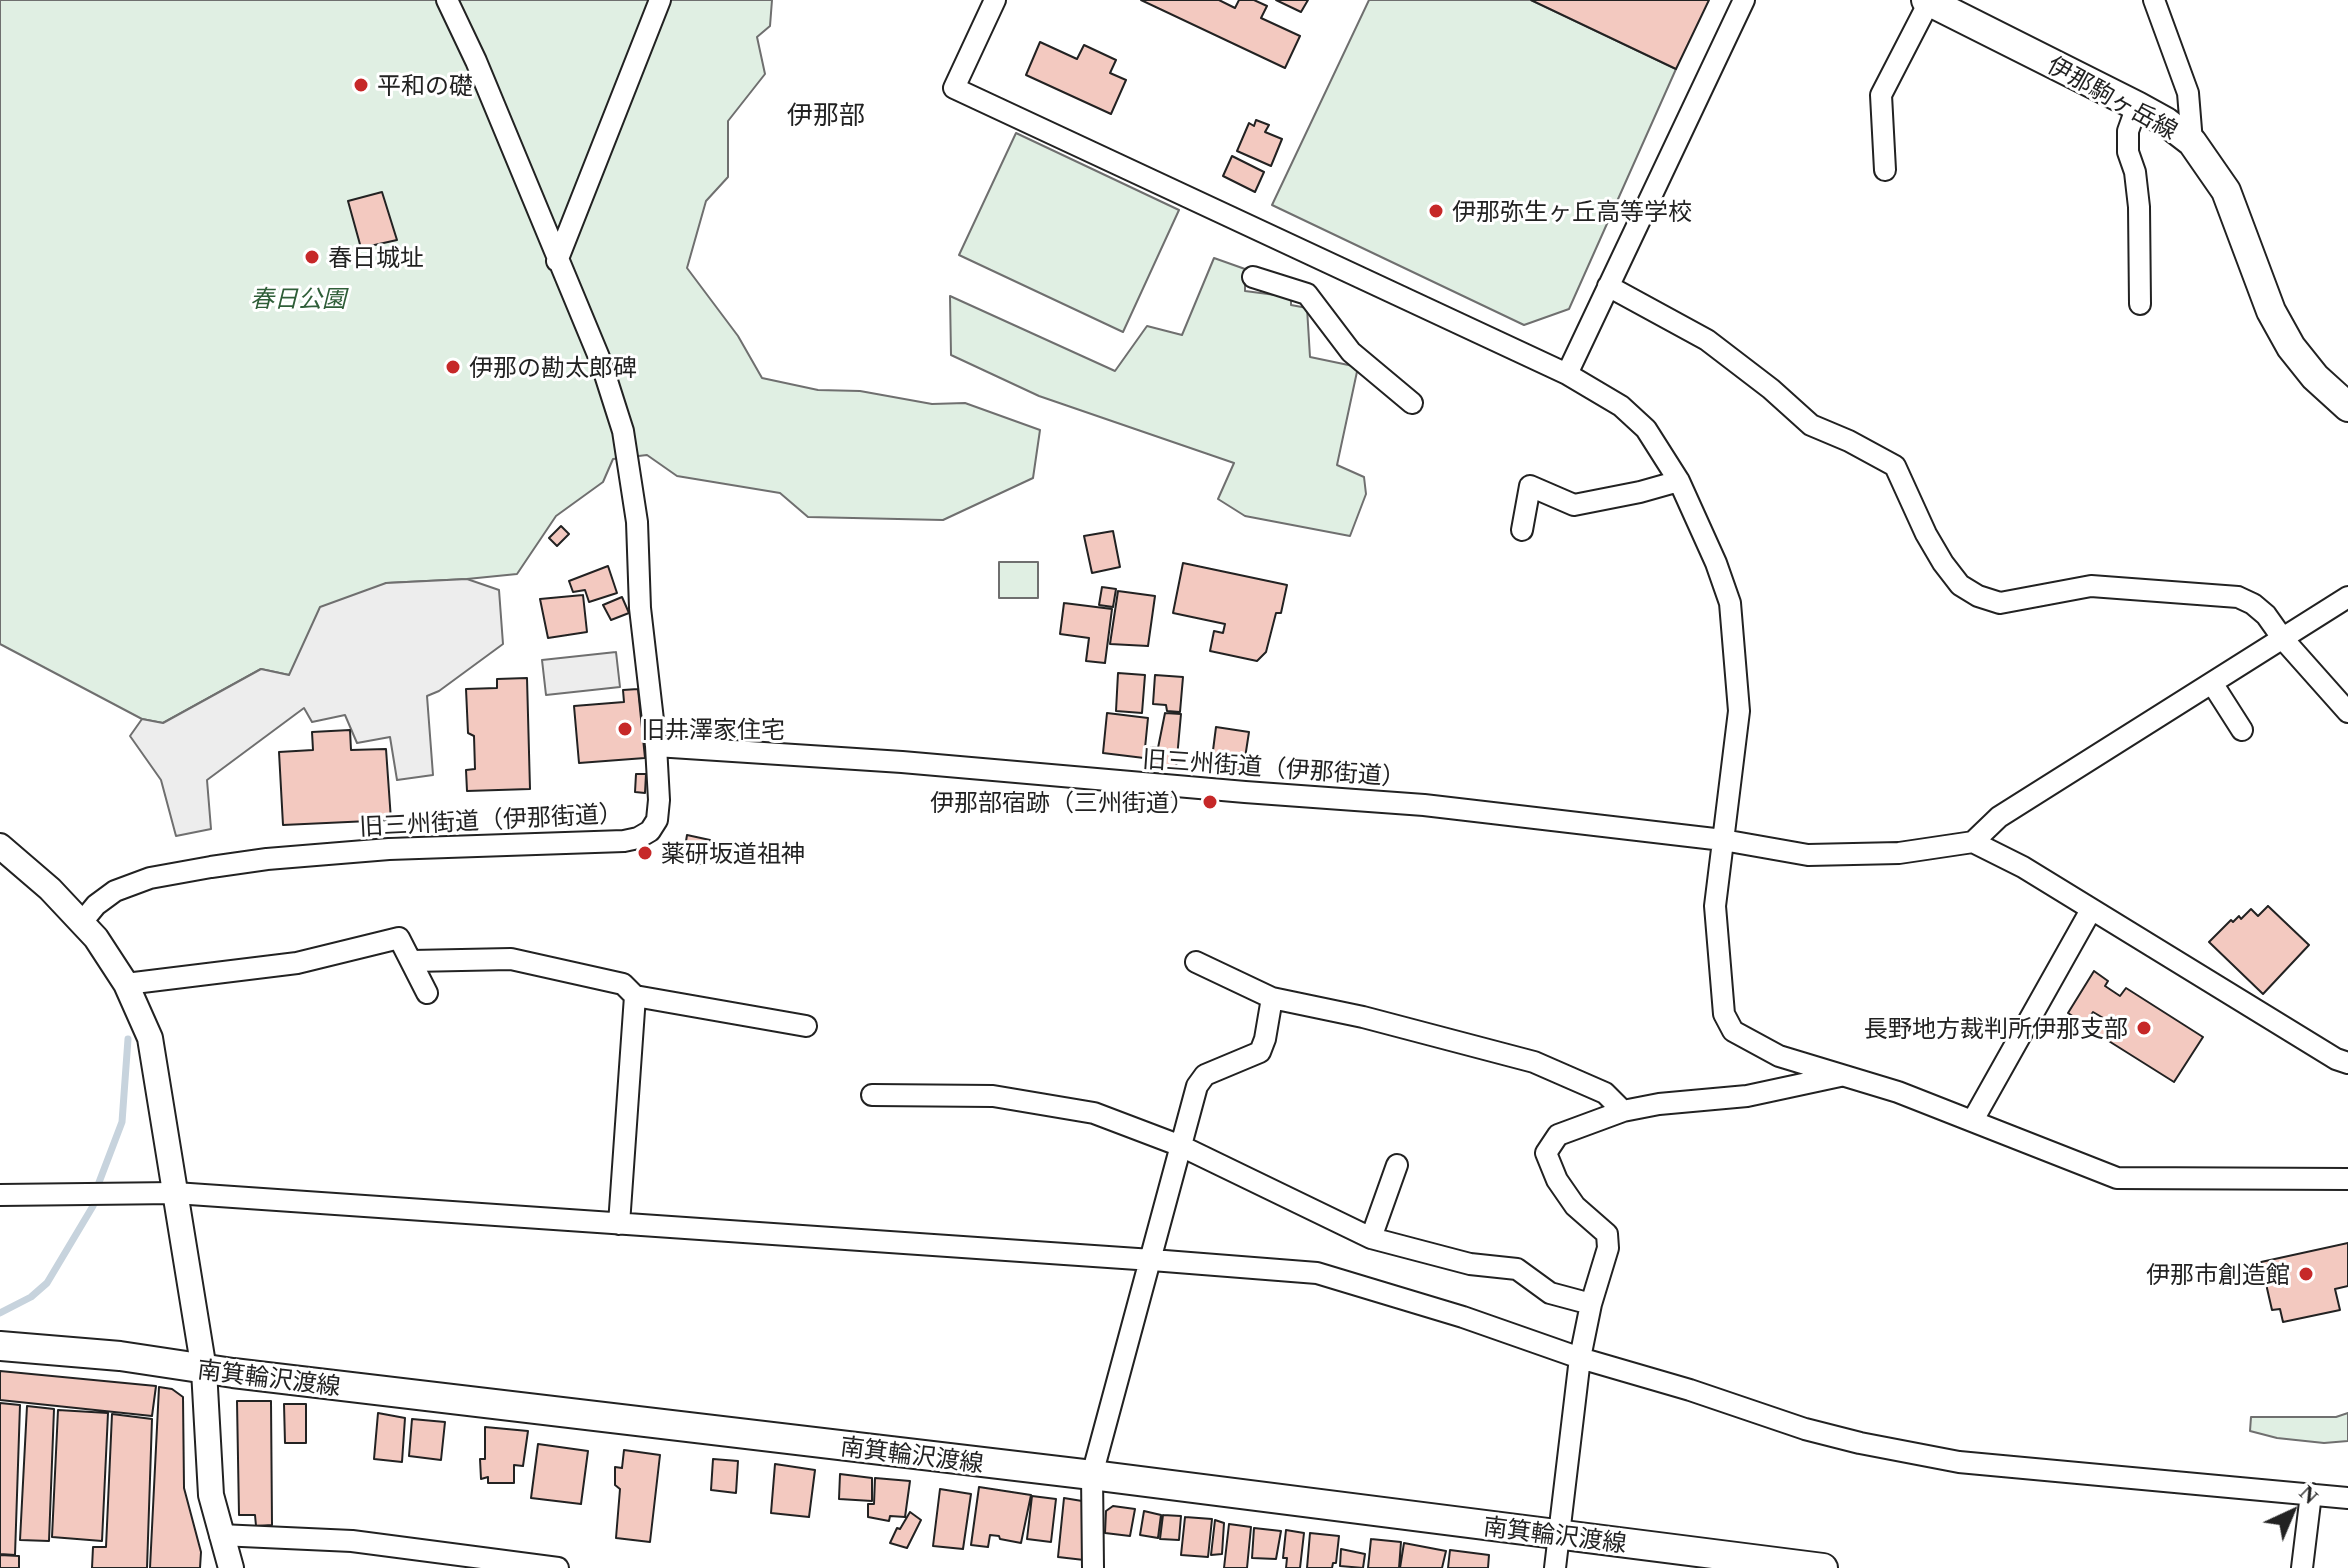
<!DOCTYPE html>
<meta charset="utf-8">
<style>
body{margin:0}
#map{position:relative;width:2348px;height:1568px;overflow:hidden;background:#fff;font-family:Georgia,serif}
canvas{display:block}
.north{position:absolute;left:2252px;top:1472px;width:80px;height:80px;-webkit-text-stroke:6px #fff;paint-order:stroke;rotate:44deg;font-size:22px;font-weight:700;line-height:32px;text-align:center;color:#222}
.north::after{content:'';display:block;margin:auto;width:28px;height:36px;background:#222;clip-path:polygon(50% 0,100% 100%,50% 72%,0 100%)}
</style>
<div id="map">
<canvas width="2348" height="1568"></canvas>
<div class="north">N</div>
</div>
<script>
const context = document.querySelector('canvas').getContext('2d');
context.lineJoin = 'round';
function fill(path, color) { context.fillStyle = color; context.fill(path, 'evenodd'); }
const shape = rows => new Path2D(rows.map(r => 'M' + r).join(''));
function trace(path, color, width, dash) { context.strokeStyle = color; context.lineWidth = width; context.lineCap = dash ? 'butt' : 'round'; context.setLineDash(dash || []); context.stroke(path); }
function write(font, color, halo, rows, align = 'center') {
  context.font = font + ' Georgia,"Noto Sans JP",serif'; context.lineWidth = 6; context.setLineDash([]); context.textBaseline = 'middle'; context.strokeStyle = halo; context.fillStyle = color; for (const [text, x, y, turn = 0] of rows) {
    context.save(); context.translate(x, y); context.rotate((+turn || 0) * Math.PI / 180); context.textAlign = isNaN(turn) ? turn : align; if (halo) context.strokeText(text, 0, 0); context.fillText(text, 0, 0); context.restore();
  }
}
const green = shape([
 [0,0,772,0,770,26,757,37,765,74,728,121,728,177,706,201,687,268,738,336,762,378,818,390,860,391,932,404,965,403,1040,430,1033,478,943,520,808,517,780,493,677,476,647,455,613,459,603,482,556,516,517,574,467,579,386,583,289,675,261,669,163,723,142,719,0,644,0,0],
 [1369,0,1531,0,1676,69,1569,309,1524,325,1272,205,1369,0],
 [1016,133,1179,210,1123,332,959,255,1016,133],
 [1214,258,1245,269,1245,291,1291,297,1291,305,1307,308,1310,357,1358,367,1337,465,1364,477,1366,494,1350,536,1245,516,1218,499,1234,463,1039,396,951,355,950,296,1115,371,1147,326,1182,335,1214,258],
 [999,562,1038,562,1038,598,999,598,999,562],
 [2348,1413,2348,1441,2324,1443,2277,1438,2250,1431,2251,1417,2336,1417,2348,1413]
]);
fill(green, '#e0efe3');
trace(green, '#6f6f6f', 2);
const parking = shape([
 [467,579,499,590,503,644,439,691,427,696,433,775,397,780,390,737,357,743,345,715,312,722,304,708,207,780,211,829,176,836,161,780,130,736,142,719,163,723,261,669,289,675,320,607,386,583,467,579],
 [616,652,620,687,546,695,542,660,616,652]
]);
fill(parking, '#ededed');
trace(parking, '#6f6f6f', 2);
trace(shape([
 [98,1185,122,1122,128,1039],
 [0,1313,31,1297,47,1283,93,1206]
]), '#c7d3dd', 7);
const building = shape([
 [1141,0,1219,0,1235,8,1239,0,1254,0,1267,6,1261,18,1300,36,1285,68,1141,0],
 [1276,0,1308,0,1301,12,1276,0],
 [1531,0,1709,0,1676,69,1531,0],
 [1040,42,1077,59,1084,45,1116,60,1110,73,1126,80,1111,114,1026,75,1040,42],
 [1256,120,1269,125,1265,132,1282,139,1271,166,1237,151,1249,123,1254,126,1256,120],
 [1232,156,1264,172,1255,192,1223,176,1232,156],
 [382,192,397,240,361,248,348,201,382,192],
 [561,526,569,534,557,546,549,538,561,526],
 [1113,531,1120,567,1092,573,1084,536,1113,531],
 [1183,563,1287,585,1281,613,1276,613,1266,652,1257,661,1210,651,1214,631,1223,633,1225,624,1173,613,1183,563],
 [608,566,617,593,589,602,585,590,573,592,569,581,608,566],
 [1102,587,1116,589,1113,607,1099,605,1102,587],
 [1118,591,1155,596,1148,646,1110,644,1118,591],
 [583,595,587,632,548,638,540,599,583,595],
 [622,597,629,613,611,620,603,605,622,597],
 [1064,603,1112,609,1105,663,1086,661,1089,638,1060,634,1064,603],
 [1118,673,1145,675,1142,713,1116,711,1118,673],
 [1155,675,1183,677,1180,712,1167,711,1166,705,1153,704,1155,675],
 [527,678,530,789,467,791,466,770,475,769,474,736,468,733,466,689,497,688,497,679,527,678],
 [638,689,645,758,579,763,574,706,624,702,623,690,638,689],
 [1107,713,1148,718,1144,758,1103,753,1107,713],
 [1165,713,1181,714,1176,769,1146,766,1148,747,1158,748,1165,713],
 [1216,727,1249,732,1243,771,1211,766,1216,727],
 [350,730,351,750,386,749,391,820,283,825,279,752,313,750,312,732,350,730],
 [636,774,646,774,645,793,635,792,636,774],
 [687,835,710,840,706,865,683,860,687,835],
 [2268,906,2309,945,2263,994,2209,942,2231,920,2233,922,2239,916,2241,919,2251,909,2258,916,2268,906],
 [2094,971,2108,981,2105,986,2120,996,2126,988,2203,1037,2174,1082,2096,1033,2105,1019,2093,1012,2085,1024,2068,1013,2094,971],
 [2348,1243,2348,1286,2335,1289,2340,1310,2283,1322,2280,1309,2272,1310,2261,1262,2348,1243],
 [0,1371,156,1386,152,1416,0,1400,0,1371],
 [159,1387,172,1389,183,1397,184,1488,201,1552,200,1568,150,1568,159,1387],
 [237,1401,271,1401,272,1525,256,1526,255,1515,239,1515,237,1401],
 [0,1403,20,1405,15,1555,0,1554,0,1403],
 [284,1404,306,1404,306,1443,285,1443,284,1404],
 [27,1406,54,1409,49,1541,20,1540,27,1406],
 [58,1410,108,1413,102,1541,52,1537,58,1410],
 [378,1413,405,1418,402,1462,374,1459,378,1413],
 [112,1414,152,1419,147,1568,92,1568,93,1547,106,1547,112,1414],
 [412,1419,445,1422,441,1460,409,1456,412,1419],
 [485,1427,528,1431,523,1466,514,1465,514,1483,488,1483,488,1477,481,1479,480,1459,485,1459,485,1427],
 [538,1444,588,1451,581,1504,531,1498,538,1444],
 [624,1450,660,1455,650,1542,616,1538,620,1489,615,1485,615,1467,622,1468,624,1450],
 [713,1459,738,1461,736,1493,711,1490,713,1459],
 [775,1464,815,1470,809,1517,771,1513,775,1464],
 [840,1474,872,1478,872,1501,839,1499,840,1474],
 [875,1478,910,1481,905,1517,890,1516,889,1521,868,1517,868,1504,874,1504,875,1478],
 [979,1487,1031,1495,1021,1543,1000,1539,999,1536,990,1535,988,1547,971,1545,979,1487],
 [940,1489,971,1494,963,1549,933,1546,940,1489],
 [1032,1496,1056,1499,1051,1542,1027,1539,1032,1496],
 [1064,1498,1082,1501,1084,1560,1058,1557,1064,1498],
 [1113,1506,1135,1509,1130,1536,1105,1533,1106,1511,1113,1506],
 [1144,1511,1161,1515,1158,1538,1140,1535,1144,1511],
 [910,1512,921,1520,907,1548,890,1543,897,1528,900,1529,910,1512],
 [1163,1515,1181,1516,1179,1540,1160,1539,1163,1515],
 [1185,1517,1212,1519,1208,1557,1181,1555,1185,1517],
 [1215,1520,1224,1523,1222,1554,1211,1555,1215,1520],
 [1229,1524,1251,1527,1247,1568,1224,1568,1229,1524],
 [1254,1528,1281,1531,1276,1559,1252,1558,1254,1528],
 [1286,1530,1304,1533,1300,1568,1286,1568,1287,1558,1283,1558,1286,1530],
 [1310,1533,1339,1536,1336,1563,1333,1563,1332,1568,1307,1568,1310,1533],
 [1371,1539,1401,1542,1399,1568,1368,1568,1371,1539],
 [1404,1543,1446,1551,1442,1568,1400,1568,1404,1543],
 [1341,1549,1365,1554,1363,1568,1340,1566,1341,1549],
 [1450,1550,1489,1555,1488,1568,1448,1568,1450,1550],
 [0,1555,19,1556,19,1568,0,1568,0,1555]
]);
fill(building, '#f3c9c0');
trace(building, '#222', 2);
const minor = shape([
 [995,0,954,88,1567,374,1621,406,1646,429,1679,481,1716,563,1730,603,1739,711,1715,906,1724,1014,1733,1031,1779,1056,1898,1092,2117,1178,2348,1179],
 [2154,0,2188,93,2192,142],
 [2137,106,2128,131,2128,152,2135,172,2139,207,2140,304],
 [1885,170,1881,95,1929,2],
 [557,261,660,0],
 [1253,277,1307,294,1351,352,1412,403],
 [1608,286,1707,340,1771,389,1811,425,1849,441,1895,466,1926,534,1943,563,1960,585,1978,596,2000,603,2091,586,2238,597,2253,604,2266,615,2283,639,2348,712],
 [1567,374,1744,0],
 [1522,530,1530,486,1574,505,1640,492,1679,481],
 [2212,683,2242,730],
 [656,746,902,762,1245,792,1424,805,1723,840,1808,855,1899,853,1973,842,2023,867,2336,1059,2348,1063],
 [1973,842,1999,817,2348,597],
 [82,922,96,905,115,891,150,878,211,867,267,859,389,849,624,841,638,838,650,831,657,820,659,800,656,746,640,608,637,522,623,431,601,362,476,61,447,0],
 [412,961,511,959,623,984,635,996,806,1026],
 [1196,962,1272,998],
 [126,984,297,963,399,938,427,993],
 [872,1095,993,1096,1094,1113,1181,1146,1371,1238,1397,1165],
 [1973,1120,2091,910],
 [0,1195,175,1193,1152,1260,1317,1273,1463,1317,1580,1358,1690,1390,1805,1429,1860,1443,1959,1462,2348,1498],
 [619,1224,635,996],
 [1371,1238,1470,1264,1517,1269,1550,1293,1591,1304],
 [220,1535,352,1541,558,1568],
 [1093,1568,1092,1475,1197,1086,1205,1075,1260,1052,1265,1039,1272,998,1363,1017,1534,1062,1605,1093,1623,1111,1659,1104,1747,1096,1840,1076],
 [1555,1568,1580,1358,1591,1304,1608,1248,1607,1234,1575,1206,1557,1180,1546,1153,1558,1135,1623,1111],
 [2302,1568,2311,1494]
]);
const tertiary = shape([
 [0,846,50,889,96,938,126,984,150,1038,204,1370,211,1495,231,1568]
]);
const secondary = shape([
 [1926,0,2137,106,2166,122,2192,142,2226,191,2271,311,2291,347,2315,377,2348,407],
 [0,1346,120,1356,233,1373,1092,1475,1823,1568]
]);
trace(minor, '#222', 24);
trace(tertiary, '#222', 28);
trace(secondary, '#222', 32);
trace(minor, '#fff', 20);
trace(tertiary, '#fff', 24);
trace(secondary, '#fff', 28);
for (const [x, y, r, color] of [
 [361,85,8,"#c62828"],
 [1436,211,8,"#c62828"],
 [312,257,8,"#c62828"],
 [453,367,8,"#c62828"],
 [625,729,8,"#c62828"],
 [1210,802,8,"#c62828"],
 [645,853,8,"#c62828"],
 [2144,1028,8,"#c62828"],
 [2306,1274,8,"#c62828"]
]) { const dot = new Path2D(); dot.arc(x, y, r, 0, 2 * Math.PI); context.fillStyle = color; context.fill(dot); trace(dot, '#fff', 3); }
write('24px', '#222', '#fff', [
 ["平和の礎",377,85],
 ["伊那弥生ヶ丘高等学校",1452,211],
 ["春日城址",328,257],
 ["伊那の勘太郎碑",469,367],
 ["旧井澤家住宅",641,729],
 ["伊那部宿跡（三州街道）",1194,802,"right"],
 ["薬研坂道祖神",661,853],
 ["長野地方裁判所伊那支部",2128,1028,"right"],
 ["伊那市創造館",2290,1274,"right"]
], 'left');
write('24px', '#222', '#fff', [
 ["伊那駒ヶ岳線",2113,97,29],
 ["旧三州街道（伊那街道）",1274,767,4],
 ["旧三州街道（伊那街道）",491,819,-3],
 ["南箕輪沢渡線",269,1377,7],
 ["南箕輪沢渡線",912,1454,7],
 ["南箕輪沢渡線",1555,1534,7]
]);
write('italic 24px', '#2f5e38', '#fff', [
 ["春日公園",298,298]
]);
write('26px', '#222', '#fff', [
 ["伊那部",826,114]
]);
</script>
